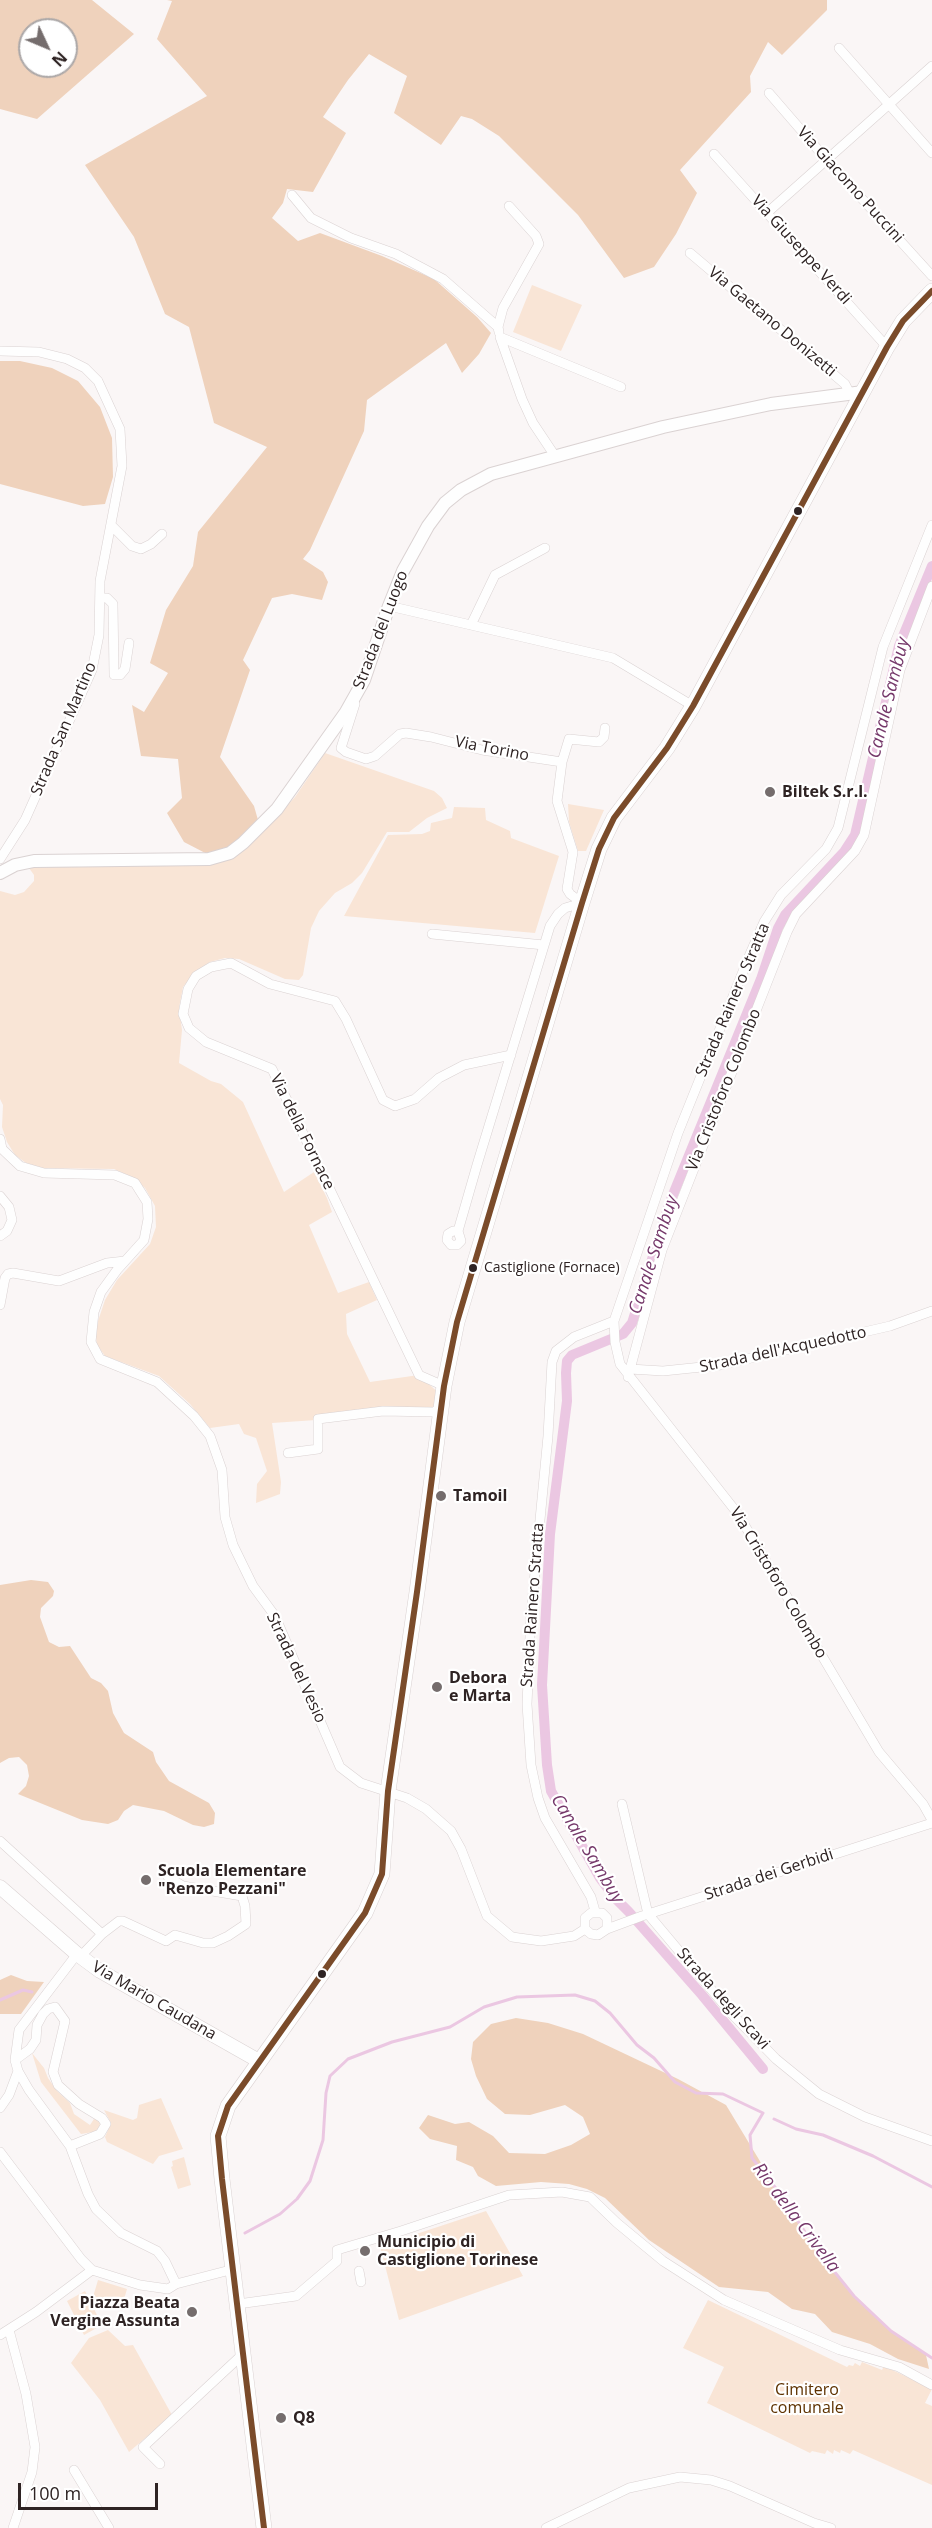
<!DOCTYPE html>
<style>
body{margin:0}
#map{position:relative;width:932px;height:2528px;overflow:hidden;background:#faf6f6;font-family:"Open Sans",sans-serif}
canvas{display:block}
.north{position:absolute;left:18px;top:18px;width:60px;height:60px;box-sizing:border-box;background:#fff;border:2px solid #aba7a7;border-radius:50%;rotate:134deg;font-size:16px;font-weight:700;line-height:24px;text-align:center;color:#2e2323}
.north::after{content:'';display:block;margin:auto;width:21px;height:27px;background:#756d6d;clip-path:polygon(50% 0,100% 100%,50% 72%,0 100%)}
.scale{position:absolute;left:18px;top:2483px;width:140px;height:27px;box-sizing:border-box;border:3px solid #2e2323;border-top:0;padding-left:8px;font-size:18px;line-height:21px;white-space:nowrap;color:#2e2323;-webkit-text-stroke:4px #fff;paint-order:stroke}
</style>
<div id="map">
<canvas width="932" height="2528"></canvas>
<div class="north">N</div>
<div class="scale">100 m</div>
</div>
<script>
const context = document.querySelector('canvas').getContext('2d');
context.lineJoin = 'round';
function fill(path, color) { context.fillStyle = color; context.fill(path, 'evenodd'); }
const shape = rows => new Path2D(rows.map(r => 'M' + r).join(''));
function trace(path, color, width, dash) { context.strokeStyle = color; context.lineWidth = width; context.lineCap = dash ? 'butt' : 'round'; context.setLineDash(dash || []); context.stroke(path); }
function write(font, color, halo, rows, align = 'center') {
  context.font = font + ' "Open Sans",sans-serif'; context.lineWidth = 4.5; context.setLineDash([]); context.textBaseline = 'middle'; context.strokeStyle = halo; context.fillStyle = color; for (const [text, x, y, turn = 0] of rows) {
    context.save(); context.translate(x, y); context.rotate((+turn || 0) * Math.PI / 180); context.textAlign = isNaN(turn) ? turn : align; if (halo) context.strokeText(text, 0, 0); context.fillText(text, 0, 0); context.restore();
  }
}
fill(shape([
 [532,285,582,305,561,351,513,332],
 [325,753,434,791,442,798,447,808,427,818,409,832,387,832,362,873,352,883,335,893,319,911,311,928,303,975,299,980,285,979,239,959,225,958,210,962,195,972,183,987,179,1008,182,1030,179,1063,211,1081,221,1084,243,1102,284,1192,314,1172,327,1198,332,1212,309,1225,338,1293,369,1282,377,1300,346,1314,347,1334,370,1382,419,1375,443,1397,434,1412,272,1423,281,1482,280,1494,256,1503,257,1484,267,1471,256,1438,244,1434,239,1424,210,1428,190,1404,159,1376,105,1356,97,1345,95,1330,105,1300,117,1280,150,1244,156,1227,155,1206,145,1188,132,1177,114,1169,42,1168,26,1163,15,1155,7,1142,2,1127,3,1105,0,1099,0,891,15,895,24,892,34,881,34,875,26,864,209,864,233,859,261,834,295,797],
 [568,804,604,810,586,851,578,851,569,822],
 [454,807,485,808,486,820,510,831,511,838,559,856,535,933,344,916,388,835,422,834,430,831,431,823,452,818],
 [32,2053,44,2068,48,2078,57,2091,70,2103,74,2114,90,2125,94,2119,98,2120,100,2123,99,2131,81,2134,41,2082],
 [161,2098,183,2149,159,2156,153,2164,107,2142,105,2137,111,2123,104,2110,133,2120,137,2118,139,2105],
 [184,2157,191,2185,178,2189,171,2167,173,2166,172,2161],
 [486,2211,523,2276,399,2320,380,2246],
 [98,2280,127,2289,122,2306,93,2297],
 [85,2291,102,2325,84,2335,67,2301],
 [708,2300,847,2367,849,2365,853,2366,855,2363,860,2366,862,2362,882,2370,884,2366,932,2389,925,2403,932,2406,932,2485,853,2450,850,2454,841,2450,840,2453,834,2450,833,2454,827,2450,825,2454,812,2451,810,2453,707,2403,724,2367,683,2348],
 [108,2330,125,2346,133,2345,172,2415,129,2452,100,2400,71,2363,89,2338]
]), '#f9e5d6');
fill(shape([
 [0,0,92,0,134,34,37,119,0,109],
 [30,30,66,30,66,66,30,66],
 [167,0,827,0,827,10,782,55,768,42,750,76,751,92,680,170,697,193,676,234,654,267,624,278,578,215,499,136,472,119,461,116,441,145,394,113,407,76,369,54,348,80,323,117,346,133,313,192,287,189,283,203,272,218,298,241,320,233,382,256,434,279,477,317,491,333,479,354,462,373,446,343,367,400,364,431,310,550,303,559,323,572,328,582,322,600,292,594,272,598,243,660,250,670,220,757,254,806,258,820,241,840,224,852,211,856,184,842,167,813,182,798,178,759,141,756,132,705,144,712,168,673,150,663,166,610,193,566,198,532,267,447,214,423,189,327,165,314,134,237,85,165,207,96,157,39,172,1],
 [0,361,20,361,52,368,78,381,100,407,112,438,113,477,105,504,83,506,0,484],
 [31,1580,48,1582,54,1591,53,1596,41,1608,40,1617,49,1642,59,1647,70,1646,91,1678,101,1683,108,1691,113,1713,124,1733,153,1752,156,1762,169,1781,209,1803,215,1813,214,1824,204,1827,193,1825,164,1811,133,1805,124,1811,118,1820,108,1824,82,1820,18,1794,26,1786,29,1776,27,1765,19,1757,9,1758,0,1763,0,1585],
 [11,1975,27,1981,44,1982,21,2014,0,2014,0,1980],
 [516,2018,548,2023,583,2034,678,2079,726,2105,778,2191,817,2250,854,2296,891,2331,926,2355,929,2369,898,2359,870,2344,832,2332,815,2314,792,2309,768,2292,719,2287,649,2240,605,2198,587,2189,569,2184,541,2182,496,2186,478,2176,473,2167,456,2160,457,2146,430,2139,419,2128,428,2115,455,2124,469,2122,493,2136,509,2153,545,2154,571,2145,590,2134,583,2117,565,2105,530,2115,505,2114,487,2099,476,2076,471,2059,473,2042,491,2024]
]), '#efd2bc');
trace(shape([
 [0,2000,23,1990,32,1992],
 [774,2119,796,2129,823,2135,873,2156,932,2187],
 [245,2233,280,2214,297,2199,310,2181,323,2140,326,2093,330,2076,348,2059,392,2042,450,2027,484,2007,517,1997,575,1995,595,2001,610,2013,637,2045,654,2058,675,2082,696,2093,723,2094,763,2113,750,2135,752,2158,778,2191,817,2250,854,2296,891,2331,932,2358]
]), '#ebc7e2', 3);
trace(shape([
 [763,2069,702,1995,629,1912,615,1898,600,1878,551,1791,547,1765,542,1685,550,1534,567,1401,566,1373,567,1361,572,1355,623,1334,632,1323,670,1202,761,979,778,928,785,915,844,852,855,835,899,646,932,566]
]), '#ebc7e2', 10);
const minor = shape([
 [839,48,932,153],
 [769,93,826,159,932,276],
 [714,154,887,347],
 [292,195,311,218,351,238,396,254,443,279,498,327],
 [768,212,932,66],
 [690,253,845,384,850,394],
 [499,332,498,327,503,308,539,244,536,236,509,206],
 [0,351,39,352,67,359,85,368,98,381,120,429,122,466,100,581,99,635,92,670,25,820,0,859],
 [555,456,533,423,522,399,500,337,621,387],
 [932,525,883,647,838,828,826,849,781,895,764,922,750,954,678,1133,614,1321,615,1342,620,1364,738,1514,879,1752,923,1804,932,1820],
 [112,526,132,546,141,549,151,544,162,534],
 [100,598,107,598,113,604,114,675,120,675,125,669,129,643],
 [389,606,613,658,693,706],
 [471,625,495,575,545,548],
 [355,704,341,748,346,752,366,759,375,756,400,734,406,733,431,737,482,750,562,762,557,801,573,852,567,889,570,894,582,903],
 [562,762,569,739,599,742,604,737,605,728],
 [432,934,544,945],
 [0,1139,2,1149,20,1166,44,1173,115,1175,135,1183,147,1202,148,1219,144,1240,117,1270,101,1292,94,1312,91,1342,100,1359,157,1382,194,1416,210,1436,222,1470,225,1517,233,1545,253,1586,275,1616,340,1767,361,1783,407,1798,426,1809,451,1831,461,1849,487,1916,512,1937,541,1941,574,1936,585,1929],
 [0,1196,9,1207,12,1220,7,1231,0,1236],
 [458,1231,453,1231,448,1234,447,1240,451,1245,457,1245,461,1241,458,1231,477,1165,550,926,558,914,565,908,582,903],
 [0,1305,5,1278,8,1274,13,1273,59,1281,107,1263,125,1261],
 [630,1369,663,1371,721,1365,890,1326,932,1311],
 [628,1377,662,1250,787,932,796,914,855,851,864,835,900,670,932,586],
 [444,1386,419,1375,272,1069,206,1042,189,1028,183,1014,188,989,196,976,211,967,231,963,270,984,335,1001,346,1019,383,1100,395,1106,415,1099,439,1078,464,1065,511,1055],
 [288,1453,318,1449,318,1419,383,1411,434,1412,441,1408],
 [622,1804,648,1914,731,2013,776,2059,819,2094,865,2117,932,2141],
 [0,1841,102,1934],
 [595,1911,591,1897,545,1818,538,1798,531,1765,527,1704,531,1614,548,1436,552,1362,556,1351,574,1337,614,1321],
 [607,1929,607,1918,602,1913,591,1913,585,1918,585,1929,591,1934,598,1935,607,1929,642,1916,932,1823],
 [77,1954,19,2030,15,2060,18,2071,29,2090,70,2146,88,2194,96,2209,121,2233,157,2251,165,2261,176,2284],
 [80,1957,102,1934,119,1921,123,1921,166,1941,175,1935,203,1943,213,1943,228,1936,246,1924,245,1906,242,1896,183,1886,168,1877],
 [15,2060,30,2049,36,2040,37,2025,43,2014,48,2009,55,2007,65,2021,53,2072,58,2085,79,2104,102,2118,106,2124,100,2134,70,2146],
 [0,2108,9,2095,18,2071],
 [0,2152,81,2259,92,2270,140,2285,168,2289,176,2284,234,2269],
 [359,2271,361,2282],
 [238,2304,296,2296,337,2261,337,2250,401,2231,509,2195,562,2192,590,2197,617,2223,663,2261,724,2300,840,2350,899,2367,932,2385],
 [9,2330,26,2394,35,2447,32,2472,13,2528],
 [0,2335,36,2312,92,2270],
 [160,2464,143,2447,244,2353],
 [74,2470,109,2528],
 [546,2528,629,2488,680,2477,711,2480,730,2486,814,2523,831,2528]
]);
const tertiary = shape([
 [0,873,15,865,34,861,209,859,230,853,243,843,277,809,346,712,364,680,389,606,403,571,428,526,445,503,461,490,491,474,663,427,771,404,863,392]
]);
const secondary = shape([
 [0,1887,77,1954,100,1971,259,2061]
]);
const primary = shape([
 [264,2528,222,2179,218,2136,228,2106,365,1913,382,1874,388,1791,417,1592,444,1386,457,1322,582,903,599,849,614,818,667,748,693,706,887,347,903,321,932,291]
]);
trace(minor, '#dad2d2', 10);
trace(tertiary, '#dad2d2', 14);
trace(secondary, '#dad2d2', 15);
trace(primary, '#dad2d2', 16);
trace(minor, '#fefefe', 9);
trace(tertiary, '#fefefe', 12);
trace(secondary, '#fefefe', 14);
trace(primary, '#fefefe', 15);
trace(shape([
 [264,2528,222,2179,218,2136,228,2106,365,1913,382,1874,388,1791,417,1592,444,1386,457,1322,582,903,599,849,614,818,667,748,693,706,887,347,903,321,932,291]
]), '#7a4b2a', 6);
for (const [x, y, r, color] of [
 [798,511,5,"#2e2323"],
 [770,792,6,"#756d6d"],
 [473,1268,5,"#2e2323"],
 [441,1496,6,"#756d6d"],
 [437,1687,6,"#756d6d"],
 [146,1880,6,"#756d6d"],
 [322,1974,5,"#2e2323"],
 [365,2251,6,"#756d6d"],
 [192,2312,6,"#756d6d"],
 [281,2418,6,"#756d6d"]
]) { const dot = new Path2D(); dot.arc(x, y, r, 0, 2 * Math.PI); context.fillStyle = color; context.fill(dot); trace(dot, '#fff', 2); }
write('14px', '#2e2323', '#fff', [
 ["Castiglione (Fornace)",484,1268]
], 'left');
write('16px', '#2e2323', '#fff', [
 ["Via Giacomo Puccini",850,185,48],
 ["Via Giuseppe Verdi",801,250,48],
 ["Via Gaetano Donizetti",772,322,40],
 ["Strada del Luogo",381,630,-69],
 ["Strada San Martino",64,729,-67],
 ["Via Torino",492,749,11],
 ["Strada Rainero Stratta",733,1000,-67],
 ["Via Cristoforo Colombo",724,1090,-68],
 ["Via della Fornace",302,1132,64],
 ["Strada dell'Acquedotto",783,1350,-12],
 ["Via Cristoforo Colombo",778,1583,59],
 ["Strada Rainero Stratta",533,1605,-86],
 ["Strada del Vesio",296,1668,65],
 ["Strada dei Gerbidi",769,1875,-18],
 ["Strada degli Scavi",723,1999,48],
 ["Via Mario Caudana",154,2001,30]
]);
write('bold 16px', '#2e2323', '#fff', [
 ["Biltek S.r.l.",782,792],
 ["Tamoil",453,1496],
 ["Debora",449,1678],
 ["e Marta",449,1696],
 ["Scuola Elementare",158,1871],
 ["\"Renzo Pezzani\"",158,1889],
 ["Municipio di",377,2242],
 ["Castiglione Torinese",377,2260],
 ["Piazza Beata",180,2303,"right"],
 ["Vergine Assunta",180,2321,"right"],
 ["Q8",293,2418]
], 'left');
write('16px', '#5e3200', '#fff', [
 ["Cimitero",807,2390],
 ["comunale",807,2408]
]);
write('italic 18px', '#75386a', '#fff', [
 ["Canale Sambuy",889,698,-76],
 ["Canale Sambuy",654,1255,-72],
 ["Canale Sambuy",587,1849,59],
 ["Rio della Crivella",796,2218,53]
]);
</script>
